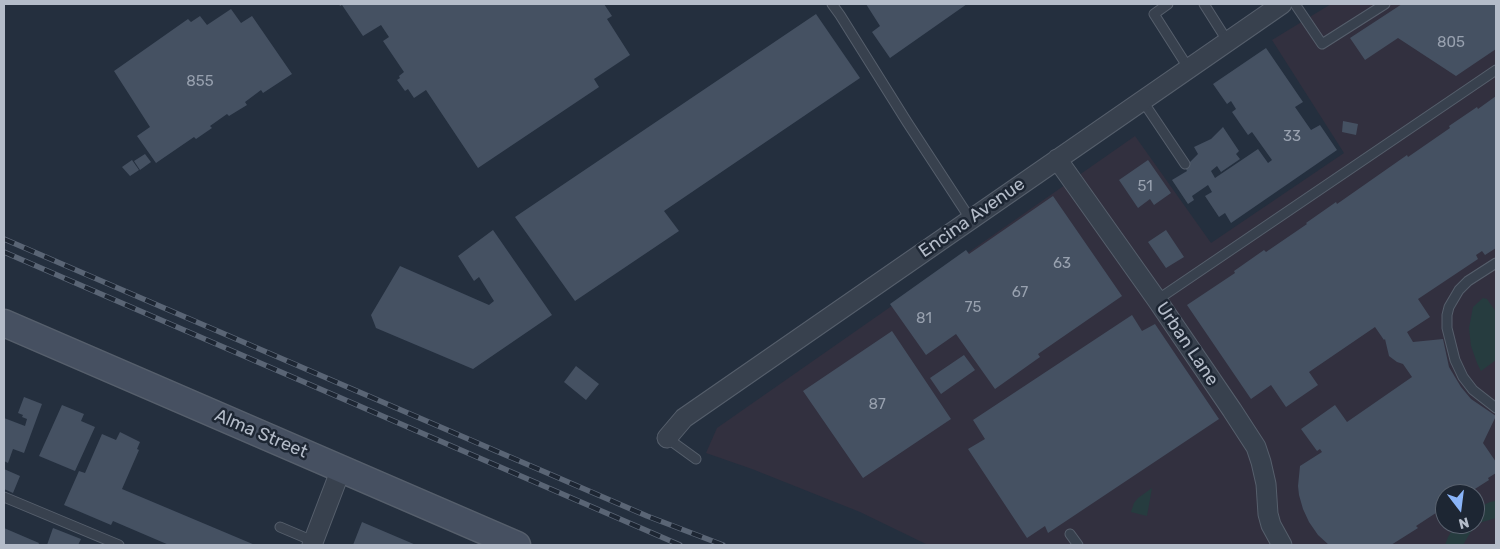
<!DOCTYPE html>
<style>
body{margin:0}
#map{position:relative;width:1500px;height:549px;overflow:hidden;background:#242f3e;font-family:Rubik,sans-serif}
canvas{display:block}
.frame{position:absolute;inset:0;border:5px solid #b4bcc9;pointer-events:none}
.north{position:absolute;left:1435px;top:484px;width:50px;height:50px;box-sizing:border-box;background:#1d2633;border:1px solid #59626f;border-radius:50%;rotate:165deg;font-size:14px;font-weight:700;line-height:20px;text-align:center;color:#b4bcc9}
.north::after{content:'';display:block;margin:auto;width:18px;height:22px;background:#8ab4f8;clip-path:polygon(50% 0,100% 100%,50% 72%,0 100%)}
</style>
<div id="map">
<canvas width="1500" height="549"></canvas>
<div class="frame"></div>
<div class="north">N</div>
</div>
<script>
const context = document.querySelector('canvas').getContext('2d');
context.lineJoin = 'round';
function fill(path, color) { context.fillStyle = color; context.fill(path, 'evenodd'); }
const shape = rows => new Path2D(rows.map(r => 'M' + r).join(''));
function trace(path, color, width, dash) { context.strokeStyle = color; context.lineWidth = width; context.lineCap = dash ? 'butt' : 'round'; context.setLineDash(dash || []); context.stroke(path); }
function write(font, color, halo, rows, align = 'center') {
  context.font = font + ' Rubik,sans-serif'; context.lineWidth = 5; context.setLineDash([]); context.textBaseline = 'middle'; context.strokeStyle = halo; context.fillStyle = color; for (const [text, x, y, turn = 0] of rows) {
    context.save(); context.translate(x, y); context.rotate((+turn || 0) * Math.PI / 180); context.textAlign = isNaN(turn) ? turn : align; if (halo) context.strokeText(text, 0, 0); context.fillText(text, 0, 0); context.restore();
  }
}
fill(shape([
 [1331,4,1496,4,1496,545,928,545,860,512,752,469,706,453,717,428,1135,136,1211,243,1344,153,1272,40],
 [1445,494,1475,494,1475,524,1445,524]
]), '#32303f');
fill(shape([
 [1483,298,1487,299,1496,312,1496,360,1481,371,1477,363,1471,346,1469,328,1473,307],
 [1152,488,1147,516,1131,512,1134,503,1138,498],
 [1496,501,1496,518,1479,523,1470,533,1463,545,1445,545,1448,537,1456,524,1475,524,1475,509,1490,502]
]), '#263c3f');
fill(shape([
 [339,4,604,4,612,16,607,19,630,55,594,79,599,87,478,168,426,90,414,98,408,89,405,91,397,80,400,78,399,76,404,72,383,41,389,37,381,25,363,36,342,5,340,6],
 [866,4,967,4,890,58,872,32,880,26],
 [1402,4,1494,4,1496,5,1496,49,1456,76,1398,38,1365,60,1350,38],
 [231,9,241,23,252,16,292,74,263,93,261,90,245,102,247,105,229,116,227,114,210,126,212,128,196,139,194,137,156,163,137,136,150,127,114,71,188,19,191,22,200,16,207,25],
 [816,14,860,78,664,211,679,231,575,301,515,217],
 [1266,48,1303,102,1295,107,1311,130,1320,125,1337,150,1231,223,1225,213,1219,217,1205,196,1212,192,1208,185,1192,196,1194,200,1188,204,1172,180,1187,171,1185,167,1198,154,1194,147,1211,139,1223,127,1239,151,1236,154,1240,159,1221,172,1217,166,1211,171,1215,178,1258,149,1268,163,1272,160,1252,132,1248,135,1232,112,1236,109,1231,101,1227,104,1213,84],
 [1496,96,1496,248,1485,255,1482,251,1476,255,1478,259,1418,299,1430,317,1407,332,1413,342,1443,339,1449,367,1461,387,1471,399,1496,416,1483,443,1496,462,1496,473,1488,478,1489,480,1467,494,1445,494,1445,507,1416,526,1418,528,1391,545,1329,545,1318,535,1309,522,1303,509,1299,495,1298,486,1300,466,1322,452,1320,449,1317,451,1301,429,1335,405,1347,422,1412,377,1403,364,1397,362,1389,356,1385,339,1384,340,1375,327,1309,372,1318,385,1286,407,1271,385,1251,399,1187,305,1235,273,1234,271,1264,250,1266,252,1307,224,1306,223,1336,202,1337,204,1407,155,1408,157,1450,128,1449,126,1477,107,1478,109],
 [1343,121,1358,124,1356,135,1342,132],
 [145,154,151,162,140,170,134,161],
 [132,160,139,170,130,176,122,167],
 [1148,160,1171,193,1154,205,1150,199,1138,208,1119,180],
 [1053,196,1122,296,1038,354,1040,357,995,389,956,334,926,355,890,304,966,250,969,254],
 [493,230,552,315,473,369,376,328,371,315,400,266,489,305,494,301,479,277,474,281,458,256],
 [1166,230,1184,257,1166,268,1148,242],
 [1132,315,1142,331,1155,324,1219,419,1048,533,1045,526,1027,538,968,449,985,439,973,420],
 [892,331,951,419,863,478,803,391],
 [964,355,975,370,941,394,930,378],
 [576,366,599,384,586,400,564,382],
 [24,397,42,404,24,453,13,449,8,463,4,461,4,418,25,426,27,419,22,417,23,415,18,413],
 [62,405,84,414,81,421,95,427,75,471,39,456],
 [120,432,140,442,137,449,139,450,122,489,255,545,169,545,113,521,111,525,64,505,79,471,85,473,102,434,116,440],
 [4,469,20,476,13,493,4,489],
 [362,522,416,545,353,545],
 [4,528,39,543,38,545,4,545],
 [53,528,81,539,78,545,47,545]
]), '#455162');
const lane = shape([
 [832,4,840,15,907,122,971,220],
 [1168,4,1154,14,1189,69],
 [1204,4,1228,42],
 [1295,4,1322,44,1385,4],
 [1142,100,1185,164],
 [1496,263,1468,281,1459,290,1449,307,1447,315,1447,328,1455,360,1463,377,1473,390,1496,408],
 [1157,300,1496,70],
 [667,438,696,459],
 [4,497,119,545],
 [280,527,313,541],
 [1070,534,1078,545]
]);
const street = shape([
 [1057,159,1157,300,1232,410,1256,447,1261,462,1266,484,1268,514,1271,525,1282,545],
 [667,438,684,418,1282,4],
 [312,545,341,469]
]);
const secondary = shape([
 [4,323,517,545]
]);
trace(lane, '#565f6c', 11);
trace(street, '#565f6c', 21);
trace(secondary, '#565f6c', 29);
trace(lane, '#38414e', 9);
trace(street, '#38414e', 19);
trace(secondary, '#465061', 26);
const rail = shape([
 [4,239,647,516,723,545],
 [4,252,680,545]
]);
trace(rail, '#5a6575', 5.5);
trace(rail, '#1d2633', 4, [11]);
write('15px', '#98a1af', null, [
 ["805",1451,43],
 ["855",200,82],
 ["33",1292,137],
 ["51",1145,187],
 ["63",1062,264],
 ["67",1020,293],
 ["75",973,308],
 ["81",924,319],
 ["87",877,405]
]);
write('18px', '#b4bcc9', '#1d2633', [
 ["Encina Avenue",972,218,-35],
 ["Urban Lane",1187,344,56],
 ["Alma Street",261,434,23]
]);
</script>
